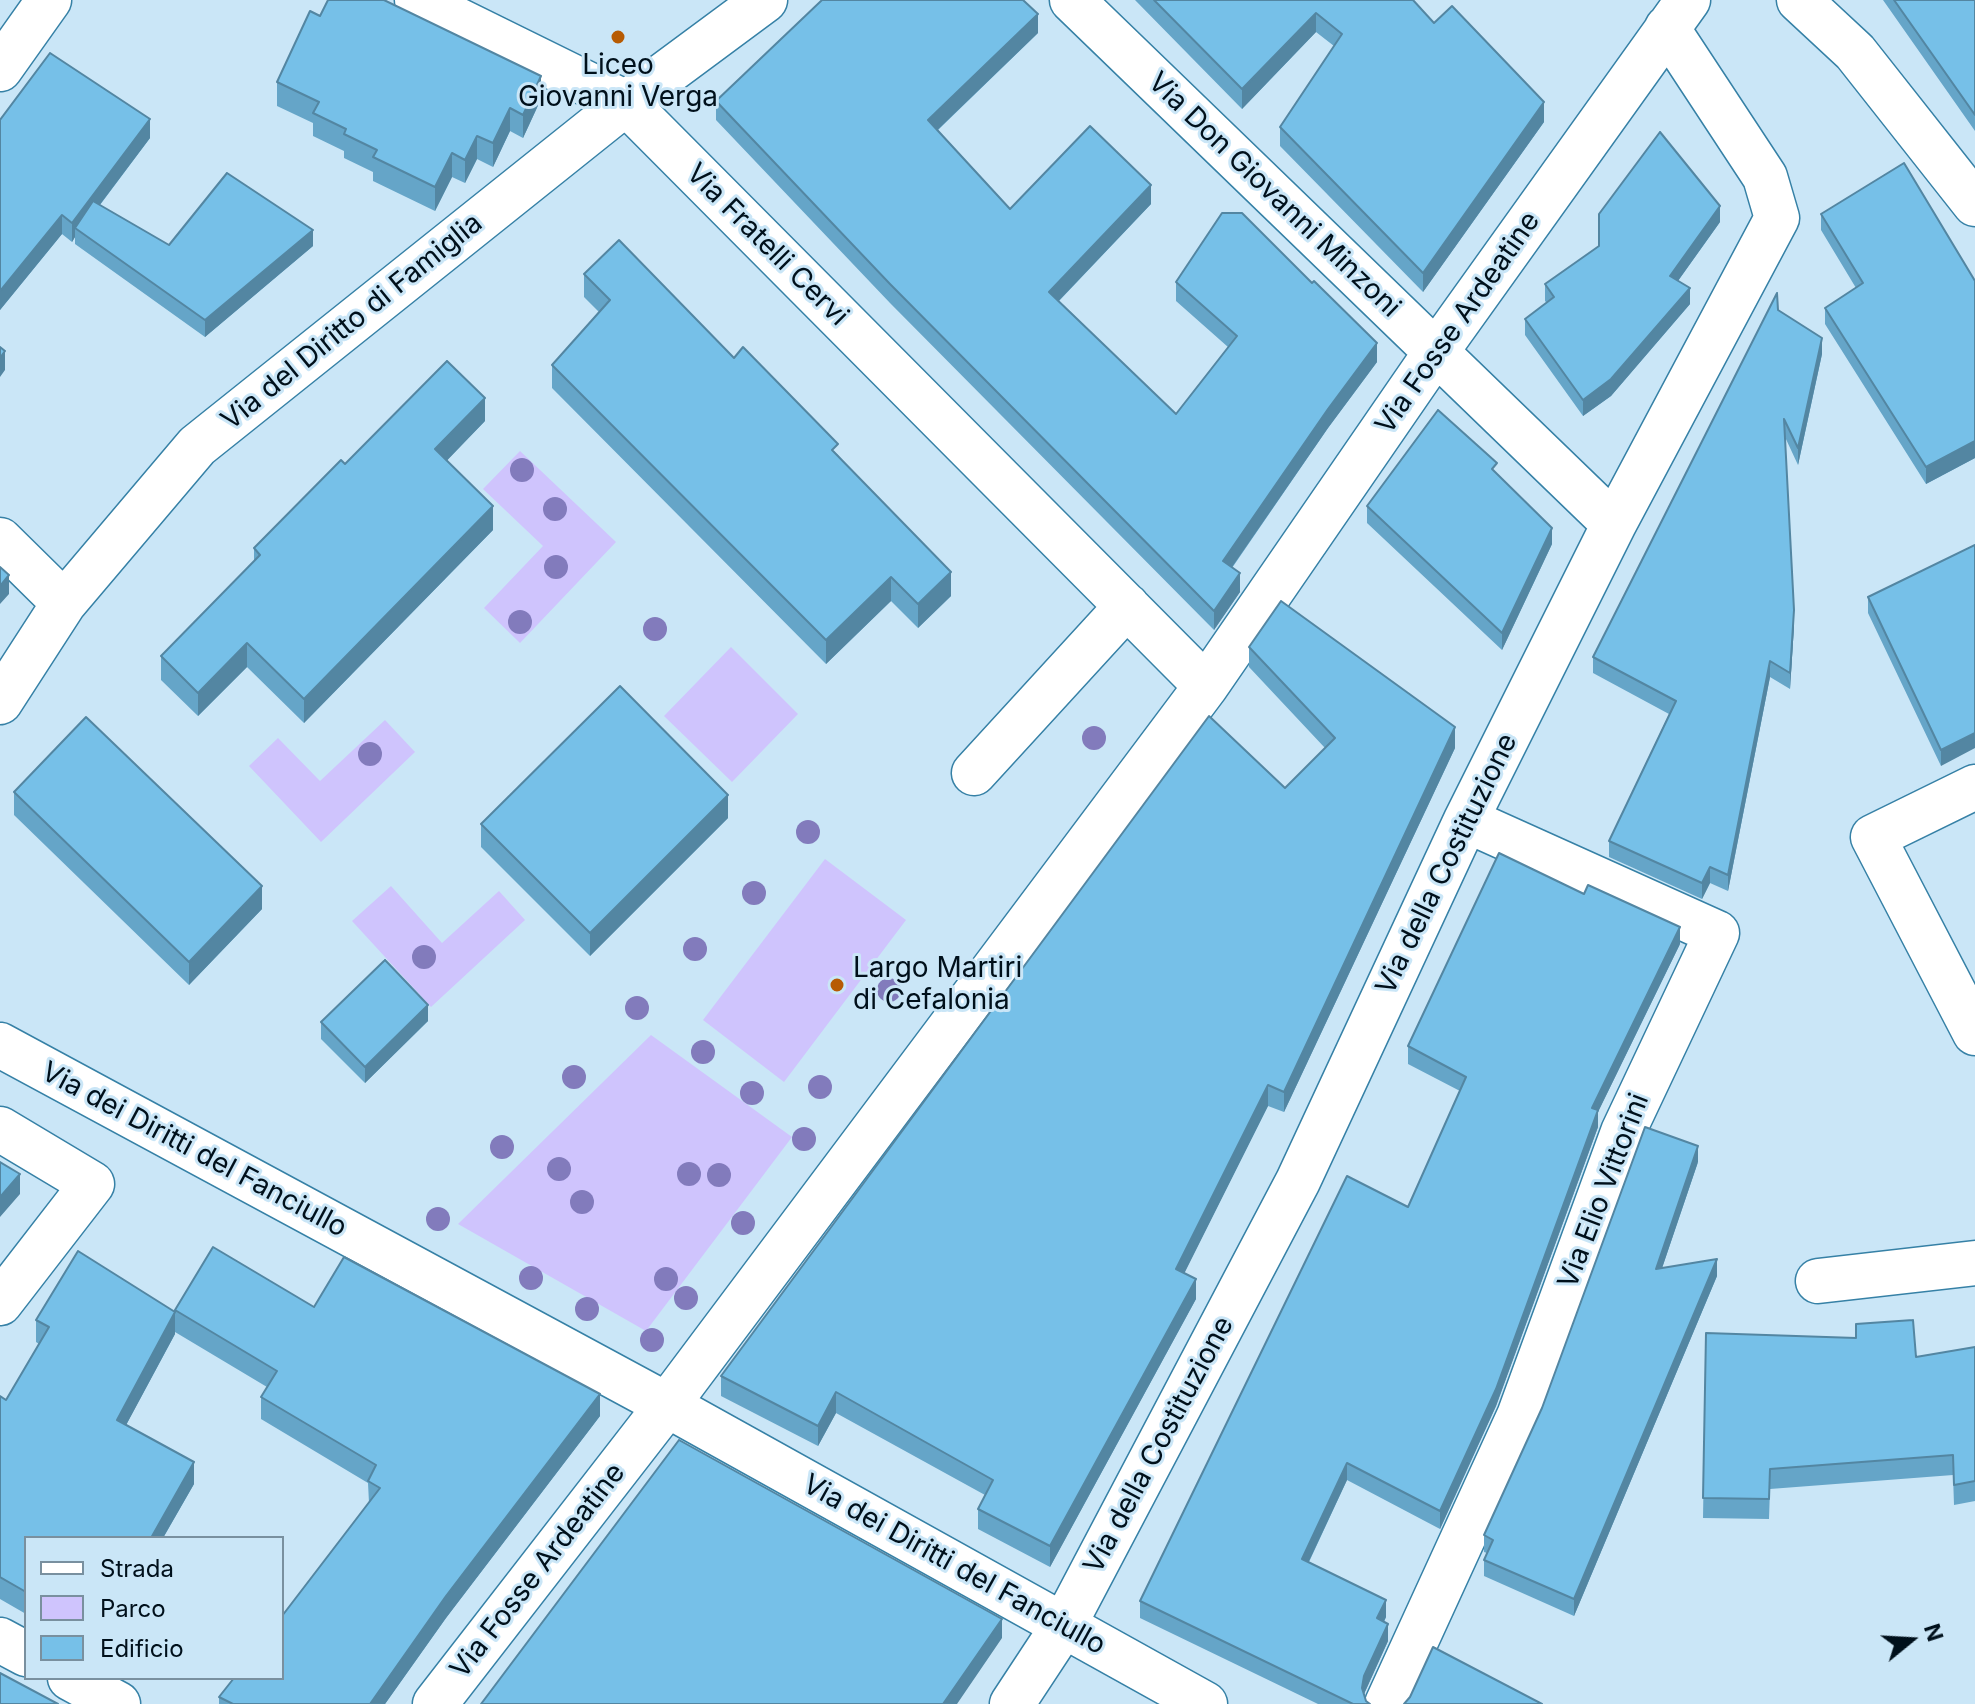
<!DOCTYPE html>
<style>
body{margin:0}
#map{position:relative;width:1975px;height:1704px;overflow:hidden;background:#cae6f7;font-family:Inter,sans-serif}
canvas{display:block}
.legend{position:absolute;left:24px;top:1536px;width:260px;height:144px;box-sizing:border-box;background:#cae6f7;border:2px solid #79909f;margin:0;padding:10px 14px;list-style:none;font-size:24px;color:#00101b}
.legend li{display:flex;align-items:center;gap:16px;height:40px}
.legend b{width:40px;border:2px solid #79909f}
.north{position:absolute;left:1871px;top:1600px;width:80px;height:80px;-webkit-text-stroke:6px #cae6f7;paint-order:stroke;rotate:72deg;font-size:22px;font-weight:700;line-height:32px;text-align:center;color:#00101b}
.north::after{content:'';display:block;margin:auto;width:28px;height:36px;background:#00101b;clip-path:polygon(50% 0,100% 100%,50% 72%,0 100%)}
</style>
<div id="map">
<canvas width="1975" height="1704"></canvas>
<ul class="legend">
<li><b style="height:10px;background:#fff"></b>Strada</li>
<li><b style="height:22px;background:#cfc4fd"></b>Parco</li>
<li><b style="height:22px;background:#76c0e8"></b>Edificio</li>
</ul>
<div class="north">N</div>
</div>
<script>
const context = document.querySelector('canvas').getContext('2d');
context.lineJoin = 'round';
function fill(path, color) { context.fillStyle = color; context.fill(path, 'evenodd'); }
const shape = rows => new Path2D(rows.map(r => 'M' + r).join(''));
function trace(path, color, width, dash) { context.strokeStyle = color; context.lineWidth = width; context.lineCap = dash ? 'butt' : 'round'; context.setLineDash(dash || []); context.stroke(path); }
function write(font, color, halo, rows, align = 'center') {
  context.font = font + ' Inter,sans-serif'; context.lineWidth = 6; context.setLineDash([]); context.textBaseline = 'middle'; context.strokeStyle = halo; context.fillStyle = color; for (const [text, x, y, turn = 0] of rows) {
    context.save(); context.translate(x, y); context.rotate((+turn || 0) * Math.PI / 180); context.textAlign = isNaN(turn) ? turn : align; if (halo) context.strokeText(text, 0, 0); context.fillText(text, 0, 0); context.restore();
  }
}
fill(shape([
 [520,451,616,542,520,643,484,608,543,546,483,489],
 [731,647,798,714,732,782,664,716],
 [385,720,415,752,321,842,249,766,278,738,320,781],
 [825,859,906,920,784,1082,703,1020],
 [391,886,442,943,499,891,525,920,431,1007,352,921],
 [651,1035,792,1137,646,1331,458,1224]
]), '#cfc4fd');
const minor = shape([
 [417,0,626,103,1206,686,667,1405,435,1704],
 [1072,0,1614,524],
 [1799,0,1855,52,1975,204],
 [0,69,49,0],
 [0,540,64,603],
 [1206,686,1436,352,1688,0],
 [0,702,64,603,197,446,626,103,765,0],
 [974,773,1127,606],
 [1975,787,1873,837,1975,1033],
 [0,1045,667,1405,1205,1704],
 [0,1129,92,1184,0,1303],
 [1818,1281,1975,1263],
 [0,1640,26,1654],
 [70,1678,118,1704],
 [1012,1704,1064,1625,1298,1181,1466,820,1614,524,1777,218,1765,177,1667,28],
 [1387,1704,1519,1416,1623,1132,1717,933,1466,820]
]);
trace(minor, '#3681a6', 47);
trace(minor, '#fff', 44);
context.fillStyle = '#827bbc';
for (const [x, y] of [
 [522,470],
 [555,509],
 [556,567],
 [520,622],
 [655,629],
 [1094,738],
 [370,754],
 [808,832],
 [754,893],
 [695,949],
 [424,957],
 [889,990],
 [637,1008],
 [703,1052],
 [574,1077],
 [820,1087],
 [752,1093],
 [804,1139],
 [502,1147],
 [559,1169],
 [689,1174],
 [719,1175],
 [582,1202],
 [438,1219],
 [743,1223],
 [531,1278],
 [666,1279],
 [686,1298],
 [587,1309],
 [652,1340]
]) { context.beginPath(); context.arc(x, y, 12, 0, 2 * Math.PI); context.fill(); }
fill(shape([
 [1135,0,1413,0,1434,23,1544,122,1423,292,1280,146,1280,127,1334,46,1316,32,1242,109],
 [1883,0,1975,0,1975,131],
 [320,16,541,99,523,138,510,131,493,167,477,159,465,183,452,177,435,211,373,181,373,172,344,158,344,151,313,136,313,123,277,106,277,82],
 [1038,33,938,130,1010,209,1151,204,1059,301,1176,414,1228,347,1176,301,1176,282,1377,362,1328,428,1232,568,1240,592,1214,630,890,303,716,120,716,101],
 [0,120,150,138,100,205,169,245,313,246,205,337,75,244,75,237,72,242,62,234,0,310],
 [1821,214,1975,281,1975,458,1926,484,1825,324,1825,308,1856,288,1821,230],
 [1720,222,1678,281,1690,304,1611,396,1583,416,1525,335,1525,319,1547,303,1545,301,1545,284],
 [584,274,734,358,838,455,951,596,918,628,891,601,826,664,552,388,552,365,599,312,584,297],
 [1778,310,1822,354,1798,465,1785,437,1794,626,1790,689,1770,677,1728,891,1710,883,1702,899,1609,857,1609,841,1669,714,1593,673,1593,657],
 [485,421,447,460,493,530,304,723,247,667,198,716,161,680,161,656,254,562,254,548,345,464],
 [1497,474,1552,544,1502,650,1367,523,1367,506],
 [1975,545,1941,766,1868,613,1868,597],
 [1249,647,1455,748,1284,1112,1268,1106,1184,1273,1196,1299,1050,1567,978,1529,978,1509,985,1495,836,1413,818,1446,721,1396,721,1376,1285,788,1325,748,1249,667],
 [14,792,262,909,189,985,14,815],
 [728,818,590,956,481,847,481,824],
 [1680,944,1598,1112,1598,1127,1496,1406,1440,1529,1347,1480,1309,1562,1386,1617,1384,1622,1388,1641,1364,1694,1366,1701,1370,1704,1318,1704,1140,1618,1140,1601,1408,1207,1460,1091,1408,1064,1408,1046],
 [428,1021,365,1083,321,1039,321,1022],
 [1698,1162,1662,1268,1717,1276,1574,1616,1484,1576,1484,1560,1487,1553,1484,1552,1484,1535],
 [314,1307,600,1416,446,1618,385,1704,219,1704,219,1697,369,1503,368,1483,261,1419,261,1397,267,1387,175,1332,175,1310],
 [36,1320,175,1334,126,1425,194,1484,163,1538,26,1538,26,1614,0,1599,0,1396,6,1400,39,1344,36,1342],
 [1706,1333,1856,1338,1916,1357,1975,1347,1975,1501,1954,1505,1953,1475,1770,1489,1769,1519,1703,1518]
]), '#65a5c8');
fill(shape([
 [1316,13,1316,32,1242,109,1242,89],
 [1038,14,1038,33,928,139,928,120],
 [541,76,541,99,523,138,523,115],
 [1544,102,1544,122,1423,292,1423,273],
 [510,108,510,131,493,167,493,143],
 [150,119,150,138,80,231,75,228,75,237,72,242,72,223],
 [477,136,477,159,465,183,465,160],
 [452,153,452,177,435,211,435,187],
 [1151,185,1151,204,1049,311,1049,292],
 [1720,206,1720,222,1670,292,1670,276],
 [62,215,62,234,0,310,0,291],
 [313,230,313,246,205,337,205,320],
 [1690,288,1690,304,1611,396,1583,416,1583,400],
 [1822,338,1822,354,1798,465,1798,448],
 [1377,343,1377,362,1328,428,1223,580,1223,561,1328,409],
 [5,351,5,370,0,377,0,358],
 [485,398,485,421,435,473,435,449],
 [1975,441,1975,458,1926,484,1926,467],
 [493,506,493,530,304,723,304,699],
 [1552,528,1552,544,1502,650,1502,633],
 [951,572,951,596,918,628,918,604],
 [1240,573,1240,592,1214,630,1214,611],
 [9,575,9,594,0,604,0,586],
 [891,577,891,601,826,664,826,640],
 [1794,610,1794,626,1790,689,1790,673],
 [247,643,247,667,198,716,198,693],
 [1770,661,1770,677,1728,891,1728,875],
 [1455,727,1455,748,1284,1112,1284,1092],
 [1975,733,1975,748,1941,766,1941,750],
 [728,795,728,818,590,956,590,933],
 [1710,867,1710,883,1702,899,1702,883],
 [262,886,262,909,189,985,189,962],
 [1680,927,1680,944,1598,1112,1598,1127,1496,1406,1440,1529,1440,1511,1592,1108],
 [428,1005,428,1021,365,1083,365,1067],
 [1268,1085,1268,1106,1176,1290,1176,1269],
 [1698,1146,1698,1162,1656,1286,1656,1269],
 [20,1174,20,1194,0,1217,0,1197],
 [1717,1259,1717,1276,1574,1616,1574,1599],
 [1196,1279,1196,1299,1050,1567,1050,1546],
 [175,1312,175,1334,117,1442,117,1420],
 [836,1392,836,1413,818,1446,818,1426],
 [600,1394,600,1416,446,1618,385,1704,370,1704,446,1596],
 [194,1462,194,1484,163,1538,151,1538],
 [1347,1463,1347,1480,1302,1576,1302,1559],
 [1386,1600,1386,1617,1377,1635,1377,1618],
 [1002,1619,1002,1638,957,1704,943,1704],
 [1388,1624,1388,1641,1364,1694,1362,1688,1364,1676]
]), '#5386a2');
const building = shape([
 [328,0,384,0,541,76,523,115,510,108,493,143,477,136,465,160,452,153,435,187,373,157,377,150,344,134,346,129,313,113,319,102,277,82,310,11,320,16,328,0],
 [822,0,1023,0,1038,14,928,120,1010,209,1090,126,1151,185,1049,292,1176,414,1237,336,1176,282,1222,213,1242,213,1312,283,1314,281,1377,343,1328,409,1223,561,1240,573,1214,611,890,284,716,101,822,0],
 [1154,0,1413,0,1434,23,1452,6,1544,102,1423,273,1280,127,1342,34,1316,13,1242,89,1154,0],
 [1894,0,1975,0,1975,115,1894,0],
 [50,53,150,119,72,223,62,215,0,291,0,120,50,53],
 [1660,132,1720,206,1670,276,1690,288,1611,379,1583,400,1525,319,1554,297,1545,284,1599,246,1599,214,1660,132],
 [1904,163,1975,281,1975,441,1926,467,1825,308,1863,283,1821,214,1904,163],
 [227,173,313,230,205,320,75,228,93,201,169,245,227,173],
 [619,240,734,358,743,347,838,444,832,450,951,572,918,604,891,577,826,640,552,365,610,300,584,274,619,240],
 [1777,293,1778,310,1822,338,1798,448,1784,419,1794,610,1790,673,1770,661,1728,875,1710,867,1702,883,1609,841,1676,701,1593,657,1777,293],
 [0,347,5,351,0,358,0,347],
 [447,361,485,398,435,449,493,506,304,699,247,643,198,693,161,656,260,555,254,548,341,460,345,464,447,361],
 [1438,410,1497,463,1492,469,1552,528,1502,633,1367,506,1438,410],
 [1975,545,1975,733,1941,750,1868,597,1975,545],
 [0,567,9,575,0,586,0,567],
 [1281,601,1455,727,1284,1092,1268,1085,1176,1269,1196,1279,1050,1546,978,1509,993,1480,836,1392,818,1426,721,1376,1209,716,1285,788,1335,738,1249,647,1281,601],
 [620,686,728,795,590,933,481,824,620,686],
 [86,717,262,886,189,962,14,792,86,717],
 [1499,853,1584,894,1588,885,1680,927,1592,1108,1598,1110,1496,1389,1440,1511,1347,1463,1302,1559,1386,1600,1377,1618,1388,1624,1364,1676,1362,1688,1366,1701,1370,1704,1353,1704,1140,1601,1347,1176,1408,1207,1466,1077,1408,1046,1499,853],
 [385,960,428,1005,365,1067,321,1022,385,960],
 [1645,1127,1698,1146,1656,1269,1717,1259,1574,1599,1484,1560,1493,1540,1484,1535,1542,1408,1645,1127],
 [0,1162,20,1174,0,1197,0,1162],
 [213,1247,314,1307,344,1257,600,1394,446,1596,370,1704,233,1704,219,1697,234,1678,282,1678,282,1616,380,1488,368,1481,376,1465,261,1397,277,1371,175,1310,213,1247],
 [78,1251,175,1312,117,1420,194,1462,151,1538,26,1538,26,1592,0,1577,0,1396,6,1400,49,1327,36,1320,78,1251],
 [1913,1320,1916,1357,1975,1347,1975,1481,1954,1485,1953,1455,1770,1469,1769,1499,1703,1498,1706,1333,1856,1338,1856,1324,1913,1320],
 [679,1440,1002,1619,943,1704,481,1704,679,1440],
 [1433,1647,1542,1704,1404,1704,1410,1697,1433,1647],
 [0,1673,58,1704,0,1704,0,1673]
]);
fill(building, '#76c0e8');
trace(building, '#5386a2', 2);
for (const [x, y, r, color] of [
 [618,37,8,"#b75b03"],
 [837,985,8,"#b75b03"]
]) { const dot = new Path2D(); dot.arc(x, y, r, 0, 2 * Math.PI); context.fillStyle = color; context.fill(dot); trace(dot, '#cae6f7', 3); }
write('28px', '#00101b', '#cae6f7', [
 ["Liceo",618,66],
 ["Giovanni Verga",618,98],
 ["Largo Martiri",853,969,"left"],
 ["di Cefalonia",853,1001,"left"]
]);
write('28px', '#00101b', '#cae6f7', [
 ["Via Don Giovanni Minzoni",1274,195,44],
 ["Via Fratelli Cervi",767,245,45],
 ["Via del Diritto di Famiglia",352,322,-39],
 ["Via Fosse Ardeatine",1458,323,-55],
 ["Via della Costituzione",1447,864,-64],
 ["Via dei Diritti del Fanciullo",194,1150,28],
 ["Via Elio Vittorini",1604,1191,-69],
 ["Via della Costituzione",1159,1445,-62],
 ["Via dei Diritti del Fanciullo",954,1565,29],
 ["Via Fosse Ardeatine",538,1571,-52]
]);
</script>
